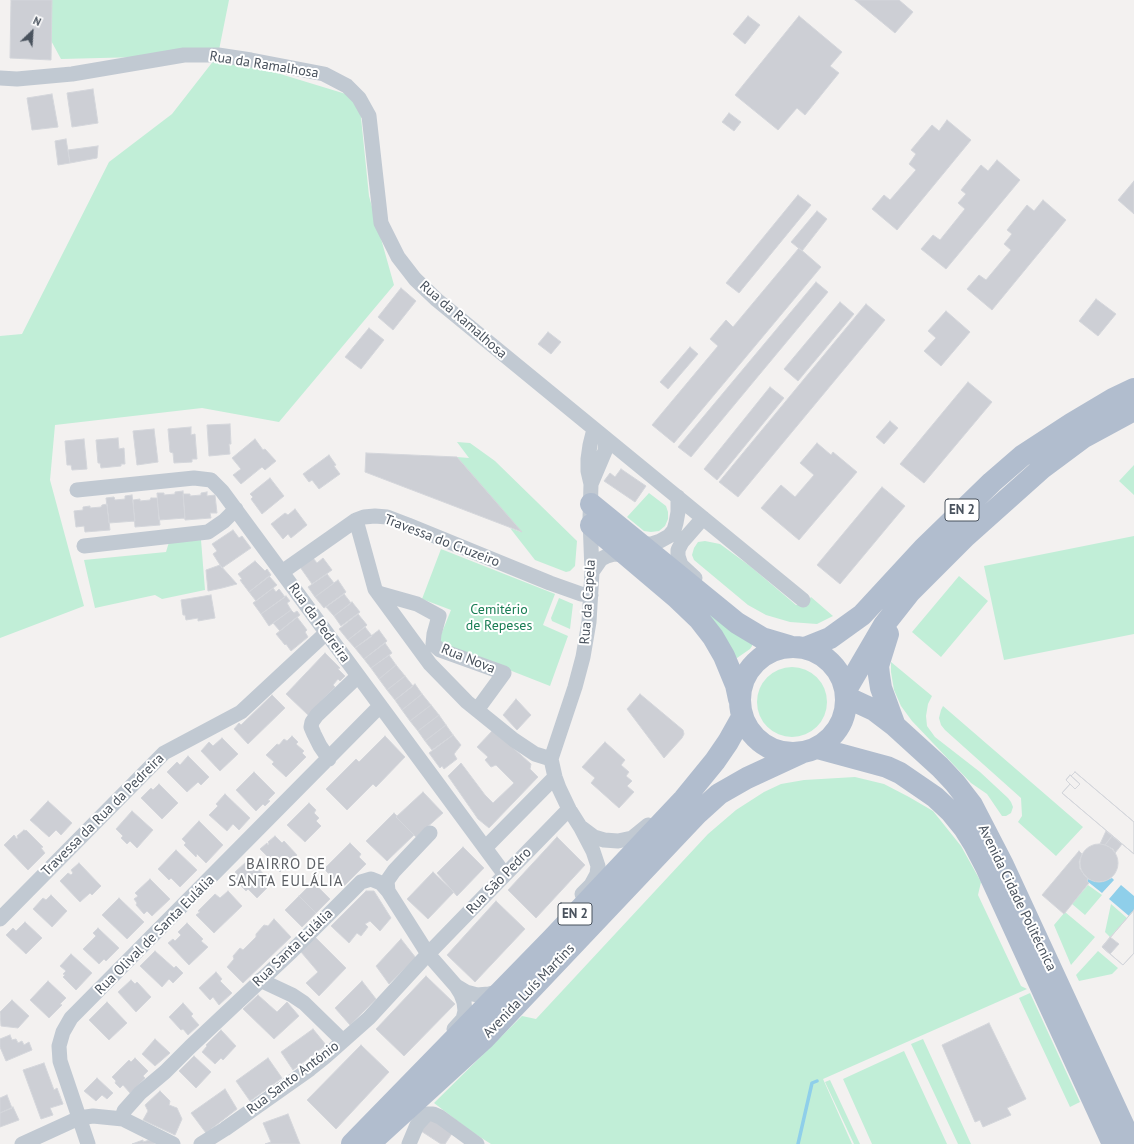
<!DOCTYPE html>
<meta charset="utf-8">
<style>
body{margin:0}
#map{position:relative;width:1134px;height:1144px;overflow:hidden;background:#f3f1f0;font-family:"PT Sans",sans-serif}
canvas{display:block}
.north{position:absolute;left:12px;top:12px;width:40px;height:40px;-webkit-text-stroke:3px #fff;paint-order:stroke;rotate:25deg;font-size:11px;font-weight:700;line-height:16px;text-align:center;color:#49525d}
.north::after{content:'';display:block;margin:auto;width:14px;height:18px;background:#49525d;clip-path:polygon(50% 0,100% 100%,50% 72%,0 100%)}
</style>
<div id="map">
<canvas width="1134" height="1144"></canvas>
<div class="north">N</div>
</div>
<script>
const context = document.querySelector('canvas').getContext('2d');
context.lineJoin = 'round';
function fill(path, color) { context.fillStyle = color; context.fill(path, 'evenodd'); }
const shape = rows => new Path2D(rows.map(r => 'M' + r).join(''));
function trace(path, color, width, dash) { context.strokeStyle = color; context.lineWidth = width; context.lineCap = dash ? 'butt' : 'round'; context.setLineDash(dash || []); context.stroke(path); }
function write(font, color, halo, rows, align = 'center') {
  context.font = font + ' "PT Sans",sans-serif'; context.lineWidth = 4; context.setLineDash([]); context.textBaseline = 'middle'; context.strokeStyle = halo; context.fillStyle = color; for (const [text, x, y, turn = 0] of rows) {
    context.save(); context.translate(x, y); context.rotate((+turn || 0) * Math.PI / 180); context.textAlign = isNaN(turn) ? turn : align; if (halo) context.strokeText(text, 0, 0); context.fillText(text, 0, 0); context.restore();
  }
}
fill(shape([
 [29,0,229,0,218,55,359,98,369,196,394,285,279,422,202,408,55,425,50,480,84,606,0,638,0,336,22,334,109,162,172,114,218,55,61,59],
 [457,442,470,443,495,461,577,541,575,566,570,571,566,572,535,560,510,528,521,532,457,457,469,458],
 [1134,465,1134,495,1119,481],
 [649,493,666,506,668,512,668,519,665,526,659,531,651,532,644,531,627,517],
 [1134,536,1134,634,1004,660,984,566],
 [201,540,205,590,162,599,155,595,95,608,84,560,166,552,169,542],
 [705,541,720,544,750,566,796,605,803,605,811,597,833,616,817,624,790,622,766,615,748,605,694,560,692,555,694,548,698,542],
 [441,549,555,594,543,625,568,636,550,686,438,642,451,610,422,599],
 [666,574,752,644,752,646,750,649,737,658,734,657],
 [959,576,988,601,941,657,912,632],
 [559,598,573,604,570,629,552,621,551,618],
 [891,662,932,696,928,704,926,716,927,726,935,737,980,772,1008,798,1011,802,1013,807,1011,813,1006,816,1002,816,987,794,971,783,912,721,901,706,894,690,891,672],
 '757 702a35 35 0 1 1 70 0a35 35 0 1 1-70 0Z',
 [943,706,1083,827,1056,856,1018,822,1022,816,1021,798,945,730,941,725,939,718,941,710],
 [855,777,884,784,909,797,933,811,961,846,981,882,978,895,1021,986,1027,989,823,1079,852,1144,491,1144,472,1132,434,1103,522,1016,536,1019,708,834,736,810,764,792,781,784,804,780],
 [1088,885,1102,895,1085,915,1072,904],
 [1111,904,1127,918,1110,937,1105,932],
 [1065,912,1095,937,1071,965,1054,925],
 [1098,951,1118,968,1112,974,1079,981,1076,975],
 [1030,993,1080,1102,1070,1107,1019,998],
 [923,1039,971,1144,958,1144,911,1044],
 [904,1051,947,1144,872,1144,843,1079],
 [830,1080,860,1144,854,1144,825,1082]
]), '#c1eed7');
fill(shape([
 [1112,878,1114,880,1102,893,1087,881,1088,879,1100,882],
 [1121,885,1134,896,1134,910,1129,916,1109,899]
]), '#8fcfea');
trace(shape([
 [798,1144,812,1083,817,1081]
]), '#8fcfea', 3.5);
const building = shape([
 [11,0,52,0,51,60,10,58,11,0],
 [855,0,899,0,913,12,895,33,855,0],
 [748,16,760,25,745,44,733,34,748,16],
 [799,16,842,52,830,66,839,73,805,115,797,108,778,130,735,95,799,16],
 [93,89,98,123,72,127,67,93,93,89],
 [52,94,58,127,32,130,27,98,52,94],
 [729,113,741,122,734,131,722,122,729,113],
 [947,120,971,140,897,230,872,209,884,195,890,200,916,170,909,164,916,154,911,150,932,125,939,131,947,120],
 [66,139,70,163,58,165,55,141,66,139],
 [98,146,97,158,70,163,68,150,98,146],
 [997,160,1020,180,946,269,921,249,933,235,940,240,965,209,958,203,966,194,961,190,981,165,988,171,997,160],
 [1134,181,1134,214,1118,200,1134,181],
 [798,195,811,205,739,293,726,283,798,195],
 [1043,200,1066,220,992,310,967,289,979,275,986,280,1011,250,1004,244,1012,234,1007,230,1027,205,1034,211,1043,200],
 [817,211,827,219,802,251,791,242,817,211],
 [799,248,821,267,674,443,652,425,718,346,710,339,726,320,733,327,799,248],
 [816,282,828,292,691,457,678,447,816,282],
 [401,288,416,301,393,330,378,317,401,288],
 [1096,299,1116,314,1098,336,1079,321,1096,299],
 [840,302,854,314,798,381,784,369,840,302],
 [866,304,885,320,738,497,719,482,866,304],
 [946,311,970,332,941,366,924,351,936,338,928,331,946,311],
 [369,328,384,340,361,369,345,357,369,328],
 [548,332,561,342,551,354,538,344,548,332],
 [690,347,698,354,668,389,660,382,690,347],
 [968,382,992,402,924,483,900,464,968,382],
 [770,387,784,398,717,480,704,469,770,387],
 [890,421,898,428,884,444,876,437,890,421],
 [230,424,231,444,229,444,230,454,209,456,207,425,230,424],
 [191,427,191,435,195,434,197,459,192,459,192,462,174,463,173,453,170,452,168,429,191,427],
 [154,429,158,462,137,465,133,431,154,429],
 [118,438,119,449,124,448,125,464,121,464,121,466,101,468,100,463,98,463,96,440,118,438],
 [84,439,87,469,72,470,71,465,67,465,65,441,84,439],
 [255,439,263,450,265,449,276,461,265,470,262,467,241,484,233,475,241,469,232,458,255,439],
 [817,443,831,455,833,452,857,472,799,540,761,508,781,485,795,497,814,475,800,463,817,443],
 [366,453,457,457,522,532,365,472,366,453],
 [329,455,336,465,334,466,340,474,319,489,312,480,309,482,303,474,329,455],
 [621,469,646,486,635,502,604,481,610,473,615,477,621,469],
 [270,478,284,496,262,514,251,499,253,497,250,494,270,478],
 [882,487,905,506,840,584,817,565,882,487],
 [183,491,185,518,159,520,157,493,164,493,164,495,175,494,175,492,183,491],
 [207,492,207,496,215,495,217,513,210,513,211,518,185,520,183,494,190,494,190,496,201,495,201,493,207,492],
 [132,495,135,521,109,523,106,498,114,497,115,500,125,499,125,496,132,495],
 [151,498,157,498,160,525,135,527,133,500,140,499,140,501,150,500,151,498],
 [107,504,110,530,85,532,84,526,76,527,74,511,83,510,83,507,90,506,90,508,101,507,102,505,107,504],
 [295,509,307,525,291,538,288,534,283,539,271,524,285,513,288,515,295,509],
 [233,530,239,538,242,536,251,548,222,568,213,554,217,551,212,544,233,530],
 [313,558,317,563,323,558,332,570,312,584,300,567,313,558],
 [255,561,265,571,267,569,271,575,249,592,240,580,242,579,238,574,255,561],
 [220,565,237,584,222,588,208,591,206,570,220,565],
 [327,574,334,583,315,597,308,587,327,574],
 [269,576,277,585,256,601,249,592,269,576],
 [338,580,346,592,324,608,315,597,338,580],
 [273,588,276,592,279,589,285,597,261,614,253,603,273,588],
 [344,594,351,603,334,616,326,607,344,594],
 [211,595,215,618,198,621,198,618,186,620,185,615,183,615,181,600,211,595],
 [286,596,290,601,287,603,291,610,269,626,261,614,286,596],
 [352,602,360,612,341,626,334,616,352,602],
 [291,610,294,613,297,611,300,615,280,631,273,623,291,610],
 [358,614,367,625,348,640,339,629,358,614],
 [297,617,307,630,305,632,308,637,291,651,286,644,285,645,276,634,297,617],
 [365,627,372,636,355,648,348,640,365,627],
 [379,630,387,641,364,659,355,648,379,630],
 [385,643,392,653,371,668,364,659,385,643],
 [325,653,340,668,338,669,345,676,340,681,338,679,333,685,335,687,308,715,286,694,325,653],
 [389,655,396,665,379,679,371,668,389,655],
 [396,665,405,676,387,690,379,679,396,665],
 [405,676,413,686,395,700,387,690,405,676],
 [415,684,422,694,402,710,395,700,415,684],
 [422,694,431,705,410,721,402,710,422,694],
 [640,694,683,730,684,734,682,738,664,758,627,709,640,694],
 [272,695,285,708,248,744,234,729,239,723,241,725,272,695],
 [516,699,531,715,517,730,503,715,516,699],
 [431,705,439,715,418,731,410,721,431,705],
 [439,715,446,725,425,741,418,731,439,715],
 [446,725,453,735,432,750,425,741,446,725],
 [493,730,531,764,530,769,538,777,489,828,478,819,448,776,461,763,485,795,493,803,514,783,496,765,491,767,485,760,488,757,477,747,493,730],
 [453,735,461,745,454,754,457,759,444,769,442,766,440,768,429,753,453,735],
 [292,736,298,742,296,744,304,751,302,753,306,757,286,777,272,764,274,762,266,755,277,744,279,745,284,739,287,741,292,736],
 [385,736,405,757,376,787,373,784,347,810,326,789,356,759,359,762,385,736],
 [222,738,238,754,220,771,201,751,209,742,213,746,222,738],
 [605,742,625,760,621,765,629,772,626,776,632,781,627,786,634,792,619,808,591,783,595,778,582,767,605,742],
 [188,756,209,777,201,785,198,782,187,792,167,772,177,762,180,765,188,756],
 [254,772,275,793,268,800,270,801,265,806,263,804,256,811,236,790,254,772],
 [1075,772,1134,822,1134,854,1062,793,1070,784,1066,780,1070,775,1071,776,1075,772],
 [1075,772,1134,822,1134,854,1062,793,1070,784,1075,789,1080,784,1071,776,1075,772],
 [1070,775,1080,784,1075,789,1066,780,1070,775],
 [159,784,178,803,162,819,141,798,151,788,153,790,159,784],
 [423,792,443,813,416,837,396,817,423,792],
 [225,794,250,818,239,830,233,824,227,831,209,815,218,806,216,804,225,794],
 [48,801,72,823,61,835,56,830,49,837,30,820,48,801],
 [309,803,316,810,314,813,319,818,316,821,321,826,305,842,287,825,309,803],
 [132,811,153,830,137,848,130,841,127,844,121,838,123,836,116,829,132,811],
 [394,813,397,816,396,817,414,835,387,861,366,841,394,813],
 [199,821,223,845,206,863,197,854,196,857,184,845,186,843,182,839,199,821],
 [24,830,25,831,26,830,43,847,41,848,45,853,28,870,4,845,14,835,17,839,18,838,17,836,24,830],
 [1106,831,1112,836,1105,845,1100,844,1106,831],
 [275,836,282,843,284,841,297,855,280,872,267,858,268,857,260,849,267,843,268,845,269,843,268,842,275,836],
 [1112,836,1122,844,1115,853,1113,849,1105,845,1112,836],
 [557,837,585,865,536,918,508,890,557,837],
 [350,843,361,854,359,857,366,864,344,886,335,877,334,879,324,869,350,843],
 '1080 863a19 19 0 1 1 38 0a19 19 0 1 1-38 0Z',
 [463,847,484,868,457,896,437,873,463,847],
 [176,850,197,870,180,887,171,878,169,880,158,869,176,850],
 [1079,851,1082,854,1079,862,1080,869,1088,879,1087,881,1089,883,1064,914,1042,895,1079,851],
 [246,862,251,867,254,864,271,882,268,885,269,886,257,898,248,889,246,891,234,878,238,875,235,872,246,862],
 [79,863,101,886,92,895,90,893,80,902,60,881,68,873,71,875,73,873,71,870,79,863],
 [433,872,454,892,428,919,407,899,433,872],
 [150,879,170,899,152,916,147,911,144,914,136,905,137,903,134,899,138,896,135,893,150,879],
 [313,882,330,899,316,913,299,896,313,882],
 [228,891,242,906,214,933,196,915,200,912,198,911,215,894,220,898,228,891],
 [366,891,374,891,391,918,380,931,370,921,365,924,368,927,361,936,357,933,349,943,331,926,366,891],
 [51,895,67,911,52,927,33,909,43,898,46,900,51,895],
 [299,896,316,913,302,927,285,910,299,896],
 [119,898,144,922,127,939,102,915,119,898],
 [496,901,525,929,475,982,447,955,496,901],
 [1134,910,1134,953,1123,965,1102,947,1134,910],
 [1134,910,1134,953,1123,965,1102,947,1134,910],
 [274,919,291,937,243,983,227,967,234,959,233,956,240,948,243,950,256,937,256,934,264,925,268,926,274,919],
 [25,922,42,938,26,954,6,935,13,928,16,931,25,922],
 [187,923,203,939,201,941,208,947,189,965,168,943,173,939,175,941,181,935,178,932,187,923],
 [98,928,119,948,106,961,104,959,99,964,83,949,96,936,93,933,98,928],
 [315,937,346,968,319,996,306,983,318,972,301,952,315,937],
 [1110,937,1119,944,1110,954,1102,947,1110,937],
 [401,939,416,958,389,984,376,966,401,939],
 [155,951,174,968,176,966,183,973,173,983,169,979,162,987,140,966,155,951],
 [71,954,92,973,76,990,63,977,65,975,63,974,66,971,60,966,71,954],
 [216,972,222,979,220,981,232,993,219,1005,213,997,210,1000,199,988,216,972],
 [426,976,455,1004,404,1056,376,1029,426,976],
 [131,980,135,984,137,982,151,997,136,1012,118,992,131,980],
 [48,981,66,998,60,1004,62,1005,49,1018,30,1000,48,981],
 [362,981,376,999,350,1025,335,1008,362,981],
 [258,995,277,1012,287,1002,299,1016,274,1039,243,1009,258,995],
 [12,1000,29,1016,18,1028,1,1026,0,1012,12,1000],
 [107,1002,127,1023,109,1040,89,1020,107,1002],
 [183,1003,193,1014,191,1016,199,1025,188,1035,183,1029,181,1030,169,1017,183,1003],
 [989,1023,1026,1099,1007,1108,1011,1115,983,1127,980,1120,975,1122,942,1045,989,1023],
 [313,1029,326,1045,293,1070,281,1052,313,1029],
 [221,1030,236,1046,223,1060,221,1058,215,1064,202,1052,207,1046,206,1045,221,1030],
 [10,1035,12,1040,16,1039,18,1043,22,1041,24,1045,29,1042,32,1050,6,1061,0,1047,0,1039,10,1035],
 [155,1039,170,1053,155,1066,142,1054,155,1039],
 [361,1045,389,1072,336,1129,307,1100,361,1045],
 [194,1056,211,1072,196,1088,179,1071,194,1056],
 [135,1058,148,1071,143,1076,145,1078,130,1093,123,1085,120,1088,115,1083,116,1081,112,1077,129,1060,131,1062,135,1058],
 [268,1058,282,1078,250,1101,236,1081,268,1058],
 [44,1063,54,1090,57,1088,63,1104,50,1108,53,1115,41,1119,23,1070,44,1063],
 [97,1078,113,1093,107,1099,102,1095,96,1101,84,1091,97,1078],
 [225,1089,237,1109,206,1133,191,1113,225,1089],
 [160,1091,170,1101,169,1105,177,1108,182,1119,175,1135,143,1120,148,1111,145,1105,160,1091],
 [7,1095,12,1108,0,1113,0,1098,7,1095],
 [13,1107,19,1120,0,1127,0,1113,13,1107],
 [288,1114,300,1144,265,1144,271,1142,263,1123,288,1114],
 [430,1117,453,1132,445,1144,441,1144,421,1131,430,1117],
 [153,1139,155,1144,158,1143,158,1144,132,1144,143,1140,143,1142,153,1139]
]);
fill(building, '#cdcfd5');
trace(building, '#d4d6db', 1);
trace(shape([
 [0,78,17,79,72,74,184,55,218,55,251,60,324,74,347,86,359,98,369,116,381,223,398,257,415,279,437,300,803,600],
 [591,484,588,471,588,459,590,445,594,429],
 [77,490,194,478,211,480,222,491,505,875],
 [356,520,375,589,430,664,467,702,514,740,535,754,551,759],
 [640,544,651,544,660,541,669,536,674,530,676,523,678,512,678,497],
 [84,546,208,532,224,521,236,509],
 [282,572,356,520,364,517,375,516,387,517,408,525,550,583,581,594,591,595],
 [592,572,601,559,607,556,614,554,627,555],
 [695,578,681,565,678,556,678,550,682,542,703,518],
 [378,593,417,604,439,616,434,634,433,644,440,650,504,673,477,710],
 [329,759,320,746,314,734,311,727,312,722,317,715,358,676],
 [582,828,594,837,604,840,618,841,632,838,648,825],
 [485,848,555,777],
 [388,891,387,881,394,871,430,833],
 [582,894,591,885,597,874,598,866,593,851,581,828,569,809,559,788,555,777,551,759,575,687,583,657,589,622,592,572,590,519,591,484,605,451,606,439],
 [0,919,164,753,241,712,326,633],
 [260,980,292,995,304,1003,343,1041],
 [456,986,466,992,477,995,489,994,501,991],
 [123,1119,124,1111,140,1093,165,1072,190,1047,292,951,361,882,371,879,381,883,388,891,428,954,456,986,461,994,464,1002,465,1011,463,1019,454,1029],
 [22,1144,79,1118,93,1116,123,1119,173,1144],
 [88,1144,60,1061,59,1046,63,1032,71,1018,380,706],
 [201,1144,225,1129,310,1069,325,1057,369,1018,428,954,569,809],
 [409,1144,417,1125,427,1114,433,1114,440,1117,477,1144]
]), '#c1c9d2', 15);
trace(shape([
 [591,504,737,623,762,638,789,646],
 [591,525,676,597,699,619,713,637,724,656,736,685,739,699],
 [888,634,878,666,879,675,881,688,895,726],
 '740 700a53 53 0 1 1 106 0a53 53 0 1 1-106 0Z',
 [805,648,830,638,862,615,923,549,992,482,1022,456,1071,424,1113,399,1134,389],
 [846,690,884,625,910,592,966,536,1041,469,1084,437,1134,410],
 [846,697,874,710,895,726,940,767,955,783,972,805,1003,865,1132,1144],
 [817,748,887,767,900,773,935,797,951,812,964,828,974,844,986,867,1113,1144],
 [352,1144,552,939,684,799,715,761,728,742,742,717],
 [369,1144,484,1039,698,813,719,794,747,778,801,753]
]), '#b1bdce', 22);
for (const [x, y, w] of [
 [962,510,34],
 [575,914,34]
]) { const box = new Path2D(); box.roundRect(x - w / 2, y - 11, w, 22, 3); context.fillStyle = '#fff'; context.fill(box); trace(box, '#49525d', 1); }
write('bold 13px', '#49525d', null, [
 ["EN 2",962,510],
 ["EN 2",575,914]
]);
write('14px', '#49525d', '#fff', [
 ["Rua da Ramalhosa",264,65,9],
 ["Rua da Ramalhosa",463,320,41],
 ["Travessa do Cruzeiro",442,541,21],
 ["Rua da Capela",588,602,-86],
 ["Rua da Pedreira",319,623,54],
 ["Rua Nova",468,659,22],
 ["Travessa da Rua da Pedreira",103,815,-45],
 ["Rua São Pedro",499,881,-46],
 ["Avenida Cidade Politécnica",1017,898,64],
 ["Rua Olival de Santa Eulália",155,935,-45],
 ["Rua Santa Eulália",293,948,-44],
 ["Avenida Luís Martins",529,991,-46],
 ["Rua Santo António",293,1078,-37]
]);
write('14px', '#1a7e55', '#fff', [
 ["Cemitério",499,610],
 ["de Repeses",499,626]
]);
context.letterSpacing = '1px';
write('15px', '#5d6065', '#fff', [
 ["BAIRRO DE",286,865],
 ["SANTA EULÁLIA",286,882]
]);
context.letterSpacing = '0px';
</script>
